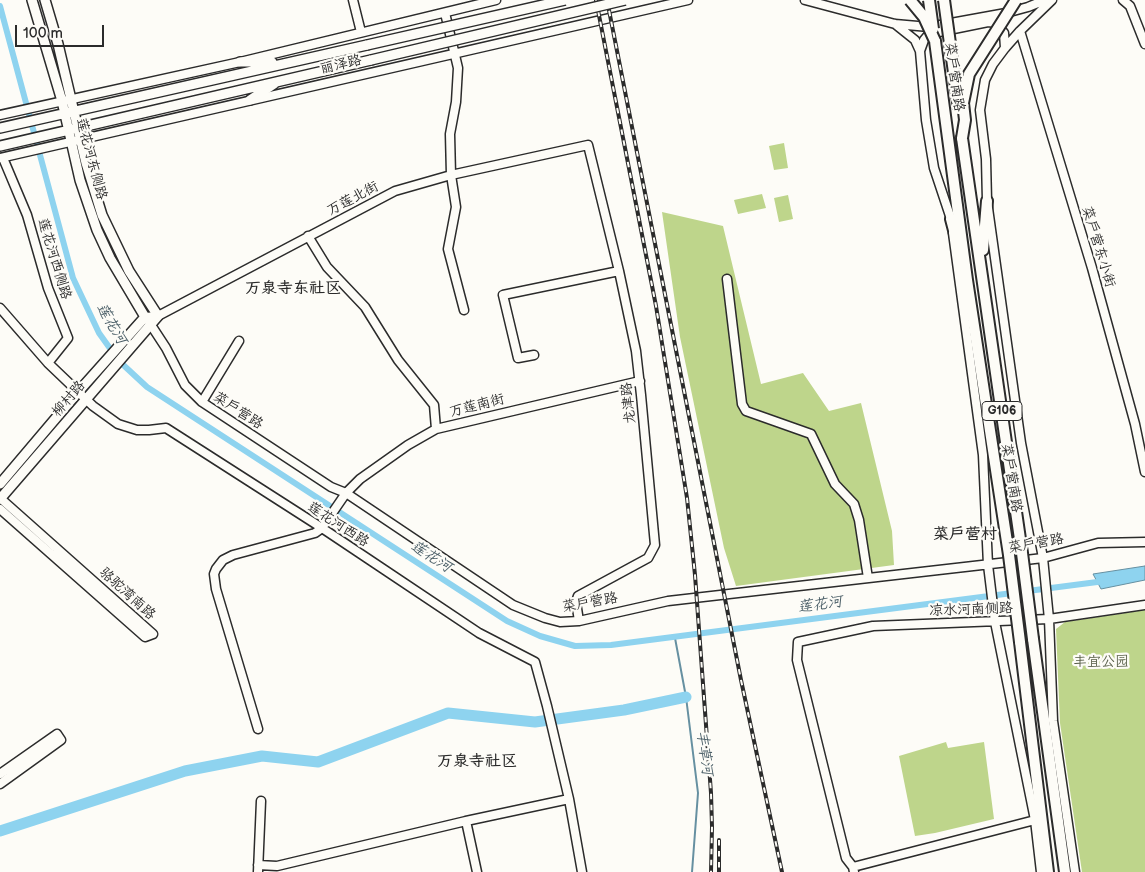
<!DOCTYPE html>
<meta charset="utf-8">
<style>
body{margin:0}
#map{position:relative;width:1145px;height:872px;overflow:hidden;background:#fdfcf7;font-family:"Balsamiq Sans",sans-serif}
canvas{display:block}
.scale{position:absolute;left:15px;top:25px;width:89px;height:22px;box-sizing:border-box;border:2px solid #2b2b2b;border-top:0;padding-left:6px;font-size:15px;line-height:18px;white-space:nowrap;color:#2b2b2b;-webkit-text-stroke:4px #fdfcf7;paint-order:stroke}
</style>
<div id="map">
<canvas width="1145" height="872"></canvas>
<div class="scale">100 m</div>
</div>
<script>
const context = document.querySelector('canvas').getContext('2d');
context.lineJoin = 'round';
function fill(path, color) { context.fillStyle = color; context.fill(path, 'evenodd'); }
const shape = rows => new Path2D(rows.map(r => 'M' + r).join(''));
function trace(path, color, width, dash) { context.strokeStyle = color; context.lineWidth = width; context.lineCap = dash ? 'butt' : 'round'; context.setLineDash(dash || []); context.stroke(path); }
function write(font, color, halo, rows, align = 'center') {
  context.font = font + ' "Balsamiq Sans","LXGW WenKai TC",sans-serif'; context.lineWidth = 4.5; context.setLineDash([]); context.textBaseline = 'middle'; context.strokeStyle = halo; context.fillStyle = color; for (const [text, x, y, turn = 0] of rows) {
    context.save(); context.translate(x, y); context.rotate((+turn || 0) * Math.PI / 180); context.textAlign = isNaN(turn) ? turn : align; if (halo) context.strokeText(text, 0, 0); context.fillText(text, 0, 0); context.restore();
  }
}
fill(shape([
 [784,143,788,168,774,170,769,146],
 [762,194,766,208,738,214,734,200],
 [788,195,793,219,779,222,774,198],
 [662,212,723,226,761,384,803,373,829,411,861,403,892,531,894,565,736,586,724,548,680,337],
 [1145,610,1145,872,1082,872,1060,723,1056,629,1065,622],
 [946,742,948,748,984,742,994,819,935,833,915,836,899,756]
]), '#bed58b');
const water = shape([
 [1145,566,1145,580,1101,589,1093,574,1145,566]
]);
fill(water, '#8ed3ef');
trace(water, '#6690a1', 1);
trace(shape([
 [675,638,686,697,698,793,692,872]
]), '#6690a1', 2);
trace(shape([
 [0,6,73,278,99,333,119,361,147,387,507,621,540,636,575,646,611,645,1105,581]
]), '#8ed3ef', 6);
trace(shape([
 [0,831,185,771,262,756,318,762,448,713,535,722,624,710,686,697]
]), '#8ed3ef', 11);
const minor = shape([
 [353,0,361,32],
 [805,0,895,24,929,27,1006,13,1028,7,1045,0],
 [1052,0,1020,31,1005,48,993,64,985,80,980,110,986,159,987,201,1021,443,1043,558,1049,619,1053,721,1075,872],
 [1123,0,1130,6,1145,44],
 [445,13,458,68,456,102,450,134,451,175,456,207,448,249,464,310],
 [895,24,915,40,920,51,926,120,934,168,952,222],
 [1020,31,1092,268,1135,424,1145,472],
 [920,51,924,40,929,34,988,22,996,23,1004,33,1005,48],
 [0,115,240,62,496,0],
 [0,158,688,0],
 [3,158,27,215,48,288,68,338,48,363],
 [953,233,983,455,988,565,995,622,1035,820,1041,872],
 [308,236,327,267,365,307,398,360,434,405,436,429],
 [727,279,742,404,746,411,811,434,835,484,854,504,859,520,868,578],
 [0,308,48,363,93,406,118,424,137,430,149,430,166,428,322,528,479,633,535,662,547,706,569,799,582,872],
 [145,317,158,316,395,191,451,175,588,145,619,271,636,351,641,395,655,545,648,558,578,596,576,602,579,621],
 [149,322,166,348,185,385,202,402,331,487,346,493,513,605,545,618,560,622,579,621,668,601,1043,558,1098,543,1145,542],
 [534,355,518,358,503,295,619,271],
 [202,402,239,341],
 [0,498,153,634,145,637,0,509],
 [258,729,216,589,214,574,216,569,223,560,233,555,315,533,322,528,346,493,360,479,408,445,436,429,640,381],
 [0,774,57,734,61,740,0,784],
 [466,821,477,872],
 [258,865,277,866,466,821,569,799],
 [853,867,1035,820],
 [258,872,261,801],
 [854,872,853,867,846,858,797,660,798,642,873,626,1049,619,1145,605]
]);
const major = shape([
 [240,62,272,62],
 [250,100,274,84],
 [0,128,367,45],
 [0,146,371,60],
 [0,484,78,392,145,317,110,258,97,230,80,180,62,101,32,0],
 [0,499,158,316,129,271,102,215,86,163,58,44,45,0]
]);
const highway = shape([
 [935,41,967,280,1009,555],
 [962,138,1022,553],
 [951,219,956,238],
 [983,250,987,201],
 [1033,639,1065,872],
 [1020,642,1048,872]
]);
trace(minor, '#2b2b2b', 11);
trace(major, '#2b2b2b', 12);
trace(highway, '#2b2b2b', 14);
trace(minor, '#fdfcf7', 8);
trace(major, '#fdfcf7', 9);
trace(highway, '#fdfcf7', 10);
const rail = shape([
 [596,0,656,306,687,498,695,575,711,793,712,827,711,872],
 [607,0,741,680,782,872],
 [719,840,719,872]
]);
trace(rail, '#2b2b2b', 4);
trace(rail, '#fdfcf7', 2, [5.5]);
const majorBridge = shape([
 [367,45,565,0],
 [371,60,625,0]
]);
const highwayBridge = shape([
 [910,0,924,17,935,41],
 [929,0,933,29],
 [944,0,959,109],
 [962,138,965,120,963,103,969,74,1016,0],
 [1022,553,1033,639],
 [1009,555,1020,642]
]);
trace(majorBridge, '#2b2b2b', 12, []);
trace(highwayBridge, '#2b2b2b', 14, []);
trace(majorBridge, '#fdfcf7', 9);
trace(highwayBridge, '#fdfcf7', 10);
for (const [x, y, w] of [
 [1002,411,40]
]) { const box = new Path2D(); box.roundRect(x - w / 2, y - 9.5, w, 19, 4); context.fillStyle = '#fdfcf7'; context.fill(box); trace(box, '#2b2b2b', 1); }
write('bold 12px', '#2b2b2b', null, [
 ["G106",1002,411]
]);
write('14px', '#2b2b2b', '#fdfcf7', [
 ["丽泽路",341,65,-13],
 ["菜户营南路",954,77,82],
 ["莲花河东侧路",91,159,75],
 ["万莲北街",353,199,-28],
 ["菜户营东小街",1098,247,73],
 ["莲花河西侧路",54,259,73],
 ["柳村路",69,399,-49],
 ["龙津路",629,403,-96],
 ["万莲南街",477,406,-14],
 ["菜户营路",238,411,33],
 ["菜户营南路",1011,478,81],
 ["莲花河西路",338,525,33],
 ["菜户营路",1036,544,-10],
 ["骆驼湾南路",127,594,42],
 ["菜户营路",590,603,-10],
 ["凉水河南侧路",971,610,-2]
]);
write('14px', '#575e48', '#fdfcf7', [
 ["丰宜公园",1101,662]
]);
write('italic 15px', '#495d66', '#fdfcf7', [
 ["莲花河",111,324,60],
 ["莲花河",431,557,33],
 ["莲花河",820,605,-8],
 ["丰草河",704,753,82]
]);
write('bold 16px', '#2b2b2b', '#fdfcf7', [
 ["万泉寺东社区",293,289],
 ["菜户营村",965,535],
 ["万泉寺社区",477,762]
]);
</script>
